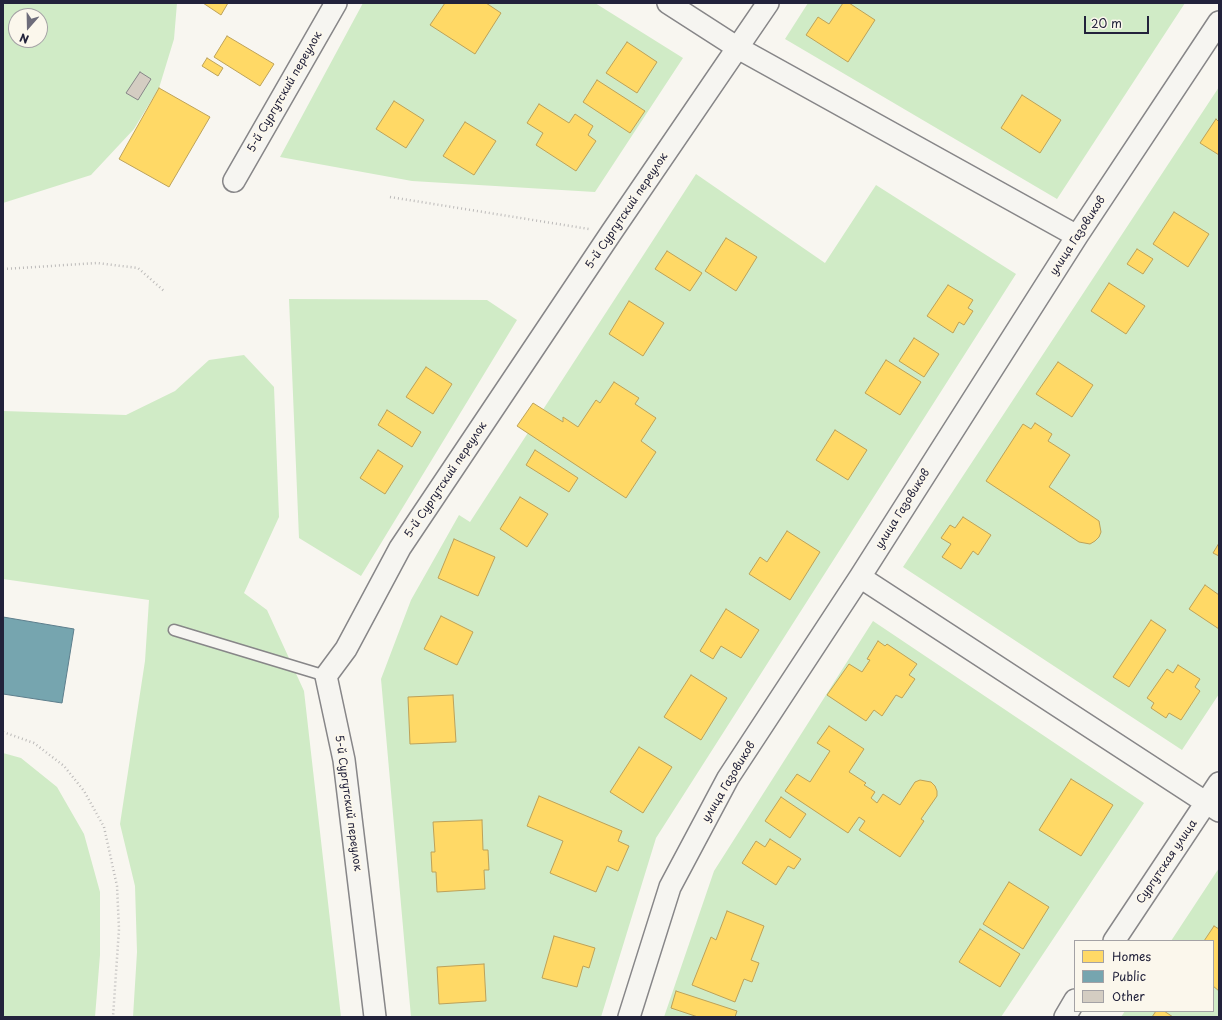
<!DOCTYPE html>
<meta charset="utf-8">
<style>
body{margin:0}
#map{position:relative;width:1222px;height:1020px;overflow:hidden;background:#f8f6f0;font-family:"Playpen Sans",sans-serif}
canvas{display:block}
.frame{position:absolute;inset:0;border:4px solid #22223b;pointer-events:none}
.legend{position:absolute;left:1074px;top:940px;width:140px;height:72px;box-sizing:border-box;background:#fbf7ec;border:1px solid #a4a2a5;margin:0;padding:5px 7px;list-style:none;font-size:12px;color:#22223b}
.legend li{display:flex;align-items:center;gap:8px;height:20px}
.legend b{width:20px;border:1px solid #a4a2a5}
.north{position:absolute;left:8px;top:8px;width:40px;height:40px;box-sizing:border-box;background:#fbf7ec;border:1px solid #a4a2a5;border-radius:50%;rotate:200deg;font-size:11px;font-weight:700;line-height:16px;text-align:center;color:#22223b}
.north::after{content:'';display:block;margin:auto;width:14px;height:18px;background:#6d6c7a;clip-path:polygon(50% 0,100% 100%,50% 72%,0 100%)}
.scale{position:absolute;left:1084px;top:16px;width:65px;height:18px;box-sizing:border-box;border:2px solid #22223b;border-top:0;padding-left:5px;font-size:12px;line-height:14px;white-space:nowrap;color:#22223b;-webkit-text-stroke:3px #fbf7ec;paint-order:stroke}
</style>
<div id="map">
<canvas width="1222" height="1020"></canvas>
<div class="frame"></div>
<ul class="legend">
<li><b style="height:11px;background:#ffd966"></b>Homes</li>
<li><b style="height:11px;background:#76a5af"></b>Public</li>
<li><b style="height:11px;background:#d4cdc2"></b>Other</li>
</ul>
<div class="north">N</div>
<div class="scale">20 m</div>
</div>
<script>
const context = document.querySelector('canvas').getContext('2d');
context.lineJoin = 'round';
function fill(path, color) { context.fillStyle = color; context.fill(path, 'evenodd'); }
const shape = rows => new Path2D(rows.map(r => 'M' + r).join(''));
function trace(path, color, width, dash) { context.strokeStyle = color; context.lineWidth = width; context.lineCap = dash ? 'butt' : 'round'; context.setLineDash(dash || []); context.stroke(path); }
function write(font, color, halo, rows, align = 'center') {
  context.font = font + ' "Playpen Sans",sans-serif'; context.lineWidth = 4; context.setLineDash([]); context.textBaseline = 'middle'; context.strokeStyle = halo; context.fillStyle = color; for (const [text, x, y, turn = 0] of rows) {
    context.save(); context.translate(x, y); context.rotate((+turn || 0) * Math.PI / 180); context.textAlign = isNaN(turn) ? turn : align; if (halo) context.strokeText(text, 0, 0); context.fillText(text, 0, 0); context.restore();
  }
}
fill(shape([
 [3,3,177,3,174,39,159,88,134,129,91,175,3,203],
 [16,16,40,16,40,40,16,40],
 [363,3,595,3,683,58,595,192,412,181,280,157],
 [808,3,1185,3,1057,199,785,39],
 [1219,87,1219,694,1182,750,903,567],
 [696,174,825,263,876,185,1016,274,656,838,601,1017,411,1017,381,679,411,600,459,515,470,522],
 [289,299,487,300,517,320,361,576,299,538],
 [244,355,274,387,279,517,244,593,267,610,304,691,341,1017,133,1017,137,952,135,886,120,824,145,661,149,600,3,579,3,411,126,415,175,391,209,360],
 [873,621,1144,803,1001,1017,664,1017,714,871],
 [3,753,21,758,57,787,84,834,100,892,100,955,95,1017,3,1017],
 [1219,868,1219,1017,1121,1017,1125,1011,1213,1011,1213,941,1171,941]
]), '#d0ebc6');
const homes = shape([
 [203,3,228,3,221,15,203,3],
 [445,3,486,3,501,13,475,54,430,25,445,3],
 [843,3,849,3,875,20,848,62,806,35,818,17,829,24,843,3],
 [227,36,274,64,260,86,214,57,227,36],
 [627,42,657,62,637,93,606,73,627,42],
 [207,58,223,68,218,76,202,66,207,58],
 [597,80,645,111,630,133,583,102,597,80],
 [159,88,210,117,169,187,119,159,159,88],
 [1022,95,1061,120,1040,153,1001,128,1022,95],
 [394,101,424,120,406,148,376,129,394,101],
 [539,104,569,123,575,114,593,126,588,135,596,141,576,171,536,145,543,133,527,123,539,104],
 [1216,119,1219,122,1219,155,1200,143,1216,119],
 [465,122,496,141,474,175,443,156,465,122],
 [1174,212,1209,234,1188,267,1153,244,1174,212],
 [726,238,757,257,736,291,705,271,726,238],
 [1137,249,1153,259,1143,274,1127,264,1137,249],
 [667,251,702,273,690,291,655,269,667,251],
 [1109,283,1145,306,1126,334,1091,311,1109,283],
 [948,285,973,300,968,308,973,311,964,325,959,322,953,333,927,316,948,285],
 [629,301,664,323,643,356,609,334,629,301],
 [914,338,939,354,924,377,899,361,914,338],
 [886,360,921,382,900,415,865,393,886,360],
 [1058,362,1093,385,1072,417,1036,394,1058,362],
 [426,367,452,384,433,414,406,397,426,367],
 [614,382,639,398,635,404,656,418,641,441,656,452,626,498,517,426,533,403,563,422,563,417,578,427,596,400,600,403,614,382],
 [387,410,421,432,412,447,378,425,387,410],
 [1035,423,1052,434,1048,441,1070,455,1049,487,1099,521,1101,532,1099,537,1095,541,1090,544,1079,542,986,481,1023,424,1031,429,1035,423],
 [835,430,867,450,848,480,816,460,835,430],
 [378,450,403,466,385,494,360,478,378,450],
 [535,450,578,478,569,492,526,465,535,450],
 [520,497,548,514,527,547,500,529,520,497],
 [963,517,991,535,978,555,973,551,961,569,942,557,951,544,941,538,950,525,955,528,963,517],
 [787,531,820,552,790,600,749,574,760,557,767,562,787,531],
 [454,539,495,557,478,596,438,578,454,539],
 [1219,543,1219,556,1213,553,1219,543],
 [1205,585,1219,595,1219,629,1189,609,1205,585],
 [726,609,759,630,741,658,721,646,713,659,700,651,726,609],
 [441,616,473,632,457,665,424,649,441,616],
 [1151,620,1166,630,1129,687,1113,677,1151,620],
 [878,641,885,646,887,644,917,664,909,675,915,679,902,698,896,695,882,716,874,710,866,721,827,695,849,664,862,672,870,660,867,659,878,641],
 [1178,665,1200,679,1195,687,1200,691,1181,720,1169,713,1166,718,1151,708,1154,703,1147,698,1167,669,1173,673,1178,665],
 [691,675,727,698,701,740,664,717,691,675],
 [453,695,456,742,410,744,408,697,453,695],
 [829,726,864,749,849,772,866,783,864,785,875,792,871,798,877,803,883,794,900,805,915,782,920,780,931,782,935,786,937,791,937,796,921,819,924,821,900,857,859,830,865,821,859,817,848,833,785,791,797,774,810,782,830,751,817,743,829,726],
 [639,747,672,767,643,813,610,792,639,747],
 [1071,779,1113,805,1081,856,1039,830,1071,779],
 [539,796,622,831,618,841,629,846,618,871,607,866,596,892,550,873,563,841,527,826,539,796],
 [781,797,806,814,790,838,765,821,781,797],
 [482,820,483,850,488,850,489,870,484,870,485,889,437,892,436,872,432,872,431,852,435,852,433,822,482,820],
 [770,839,801,859,794,869,788,866,776,885,742,863,756,841,765,847,770,839],
 [1009,882,1049,907,1023,949,983,924,1009,882],
 [727,911,764,926,751,960,759,963,752,982,744,979,735,1002,692,985,711,937,716,940,727,911],
 [1214,926,1219,929,1219,991,1213,986,1213,941,1204,941,1214,926],
 [980,929,1020,954,1000,987,959,962,980,929],
 [554,936,595,948,589,968,583,966,577,987,542,978,554,936],
 [484,964,486,1001,439,1004,437,967,484,964],
 [676,991,737,1011,735,1017,698,1017,671,1008,676,991],
 [1156,1011,1164,1011,1173,1017,1152,1017,1156,1011]
]);
fill(homes, '#ffd966');
trace(homes, '#bda259', 1);
const public = shape([
 [3,617,74,629,62,703,3,694,3,617]
]);
fill(public, '#76a5af');
trace(public, '#5d7e8c', 1);
const building = shape([
 [140,72,151,79,138,100,126,93,140,72]
]);
fill(building, '#d4cdc2');
trace(building, '#878688', 1);
const lane = shape([
 [174,630,326,676]
]);
const street = shape([
 [668,3,738,48,1077,236],
 [234,181,336,3],
 [860,577,1219,811],
 [1114,941,1219,783],
 [375,1017,344,760,326,676,346,649,400,548,611,233,768,3],
 [629,1017,670,887,728,778,860,577,1077,236,1219,22],
 [1065,1017,1075,1000]
]);
trace(lane, '#878688', 13);
trace(street, '#878688', 24);
trace(shape([
 [390,197,589,229],
 [3,269,97,263,138,268,164,291],
 [3,732,34,743,64,766,84,791,104,827,117,886,119,929,113,1017]
]), '#bcbab9', 2.5, [1, 3]);
trace(lane, '#f6f5f1', 10);
trace(street, '#f6f5f1', 21);
write('11px', '#22223b', '#fbf7ec', [
 ["5-й Сургутский переулок",285,92,-60],
 ["5-й Сургутский переулок",627,211,-56],
 ["улица Газовиков",1078,236,-57],
 ["5-й Сургутский переулок",446,480,-56],
 ["улица Газовиков",903,509,-58],
 ["улица Газовиков",729,782,-59],
 ["5-й Сургутский переулок",348,803,82],
 ["Сургутская улица",1167,862,-56]
]);
</script>
